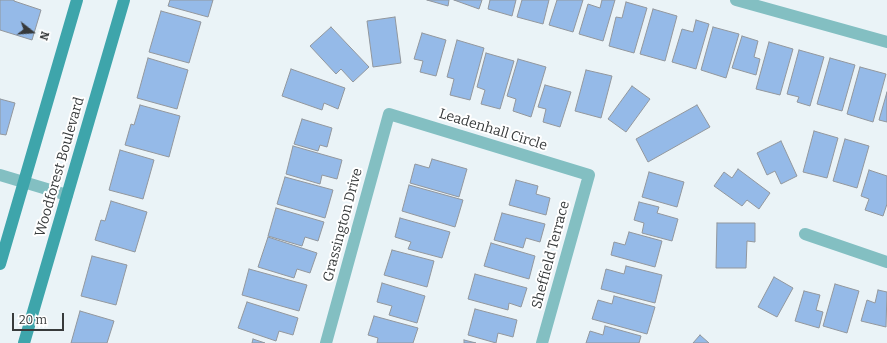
<!DOCTYPE html>
<style>
body{margin:0}
#map{position:relative;width:887px;height:343px;overflow:hidden;background:#eaf3f7;font-family:Bitter,serif}
canvas{display:block}
.north{position:absolute;left:12px;top:12px;width:40px;height:40px;-webkit-text-stroke:3px #fff;paint-order:stroke;rotate:107deg;font-size:11px;font-weight:700;line-height:16px;text-align:center;color:#373a3b}
.north::after{content:'';display:block;margin:auto;width:14px;height:18px;background:#373a3b;clip-path:polygon(50% 0,100% 100%,50% 72%,0 100%)}
.scale{position:absolute;left:12px;top:313px;width:52px;height:18px;box-sizing:border-box;border:2px solid #373a3b;border-top:0;padding-left:5px;font-size:12px;line-height:14px;white-space:nowrap;color:#373a3b;-webkit-text-stroke:3px #fff;paint-order:stroke}
</style>
<div id="map">
<canvas width="887" height="343"></canvas>
<div class="north">N</div>
<div class="scale">20 m</div>
</div>
<script>
const context = document.querySelector('canvas').getContext('2d');
context.lineJoin = 'round';
function fill(path, color) { context.fillStyle = color; context.fill(path, 'evenodd'); }
const shape = rows => new Path2D(rows.map(r => 'M' + r).join(''));
function trace(path, color, width, dash) { context.strokeStyle = color; context.lineWidth = width; context.lineCap = dash ? 'butt' : 'round'; context.setLineDash(dash || []); context.stroke(path); }
function write(font, color, halo, rows, align = 'center') {
  context.font = font + ' Bitter,serif'; context.lineWidth = 4; context.setLineDash([]); context.textBaseline = 'middle'; context.strokeStyle = halo; context.fillStyle = color; for (const [text, x, y, turn = 0] of rows) {
    context.save(); context.translate(x, y); context.rotate((+turn || 0) * Math.PI / 180); context.textAlign = isNaN(turn) ? turn : align; if (halo) context.strokeText(text, 0, 0); context.fillText(text, 0, 0); context.restore();
  }
}
const building = shape([
 [0,0,14,0,14,1,41,10,32,40,0,30,0,0],
 [170,0,213,0,208,17,168,6,170,0],
 [427,0,449,0,448,6,427,0],
 [454,0,482,0,479,9,454,0],
 [490,0,516,0,512,16,488,9,490,0],
 [522,0,549,0,543,24,517,17,522,0],
 [557,0,583,0,573,32,549,25,557,0],
 [602,0,615,0,603,41,579,34,588,4,600,8,602,0],
 [626,2,647,8,634,53,609,46,616,17,622,18,626,2],
 [653,9,677,16,665,61,640,54,653,9],
 [161,11,201,22,189,63,149,52,161,11],
 [395,17,401,63,373,67,367,21,395,17],
 [696,20,709,24,696,69,672,62,682,29,693,32,696,20],
 [331,27,369,67,353,82,341,69,336,74,310,46,331,27],
 [713,27,739,34,726,78,701,70,713,27],
 [422,33,446,40,436,76,420,72,423,61,414,59,422,33],
 [742,36,758,41,754,57,760,59,756,75,732,68,742,36],
 [457,40,484,48,470,100,450,95,454,79,447,77,457,40],
 [769,42,793,49,780,95,756,89,769,42],
 [799,50,824,57,810,106,797,102,799,97,787,94,799,50],
 [486,53,514,61,500,109,481,104,485,90,477,87,486,53],
 [148,58,188,70,177,109,137,98,148,58],
 [830,58,855,65,842,111,817,104,830,58],
 [518,59,546,67,531,117,513,111,516,99,507,96,518,59],
 [860,67,886,74,873,122,847,114,860,67],
 [291,69,345,88,338,109,324,103,322,110,282,96,291,69],
 [586,70,612,76,601,118,575,111,586,70],
 [545,85,571,92,560,127,543,122,546,109,538,107,545,85],
 [632,86,650,99,626,132,608,119,632,86],
 [887,92,887,122,879,120,887,92],
 [0,99,15,103,6,135,0,134,0,99],
 [140,105,180,116,169,157,125,145,131,124,134,125,140,105],
 [697,105,710,127,648,162,636,139,697,105],
 [302,119,332,128,327,147,320,145,318,151,294,144,302,119],
 [814,131,838,138,827,178,803,172,814,131],
 [845,139,869,146,857,188,833,181,845,139],
 [781,141,797,176,781,184,775,171,767,175,757,153,781,141],
 [293,146,342,160,337,179,322,175,320,184,286,174,293,146],
 [120,150,154,160,143,199,109,190,120,150],
 [432,159,467,169,459,197,410,183,415,164,429,168,432,159],
 [738,169,770,193,759,209,747,200,742,206,714,186,724,172,732,178,738,169],
 [869,170,887,176,887,204,883,216,865,210,869,199,861,196,869,170],
 [649,172,684,182,677,207,642,197,649,172],
 [285,177,333,190,325,218,277,204,285,177],
 [516,180,538,186,536,194,550,198,546,215,509,205,516,180],
 [409,185,463,200,455,227,402,211,409,185],
 [111,201,147,212,135,252,95,240,101,220,105,221,111,201],
 [639,202,659,207,657,213,678,219,672,241,642,233,644,223,634,220,639,202],
 [276,208,324,222,318,241,305,237,302,246,268,236,276,208],
 [502,213,545,224,540,242,526,238,523,248,494,240,502,213],
 [400,218,450,232,442,258,408,249,411,242,395,237,400,218],
 [717,223,755,223,755,242,747,241,746,268,716,268,717,223],
 [629,232,662,241,655,267,611,255,614,242,625,245,629,232],
 [268,237,317,253,310,273,297,269,294,278,258,267,268,237],
 [491,243,535,256,529,279,484,266,491,243],
 [392,250,434,261,427,287,384,275,392,250],
 [92,256,127,265,116,305,81,296,92,256],
 [626,266,662,275,655,303,601,289,606,269,624,274,626,266],
 [249,269,307,285,299,311,242,295,249,269],
 [475,274,527,288,521,307,509,303,508,310,468,299,475,274],
 [774,277,793,288,777,317,758,307,774,277],
 [382,283,425,296,417,323,389,315,392,306,377,302,382,283],
 [835,284,859,291,847,333,823,326,835,284],
 [878,290,887,292,886,327,861,321,867,300,875,303,878,290],
 [804,291,820,295,816,310,823,312,819,328,795,321,804,291],
 [614,296,655,307,647,334,592,319,598,300,612,304,614,296],
 [247,302,298,318,293,335,279,331,276,341,238,328,247,302],
 [475,309,517,320,513,337,498,333,496,343,468,335,475,309],
 [80,311,114,321,107,343,71,343,80,311],
 [374,316,418,328,413,343,377,343,378,338,368,335,374,316],
 [605,326,641,336,639,343,586,343,590,331,603,335,605,326],
 [700,335,709,343,693,343,700,335],
 [253,339,265,343,252,343,253,339],
 [464,340,476,343,464,343,464,340]
]);
fill(building, '#95bae8');
trace(building, '#92979d', 1);
trace(shape([
 [736,0,887,42],
 [0,175,67,195],
 [805,234,887,262],
 [326,343,389,114,589,175,542,343]
]), '#83bfc2', 12);
trace(shape([
 [0,264,77,0],
 [24,343,124,0]
]), '#3ea5ab', 12);
write('14px', '#373a3b', '#fff', [
 ["Leadenhall Circle",493,130,17],
 ["Woodforest Boulevard",60,167,-74],
 ["Grassington Drive",343,225,-75],
 ["Sheffield Terrace",551,255,-75]
]);
</script>
